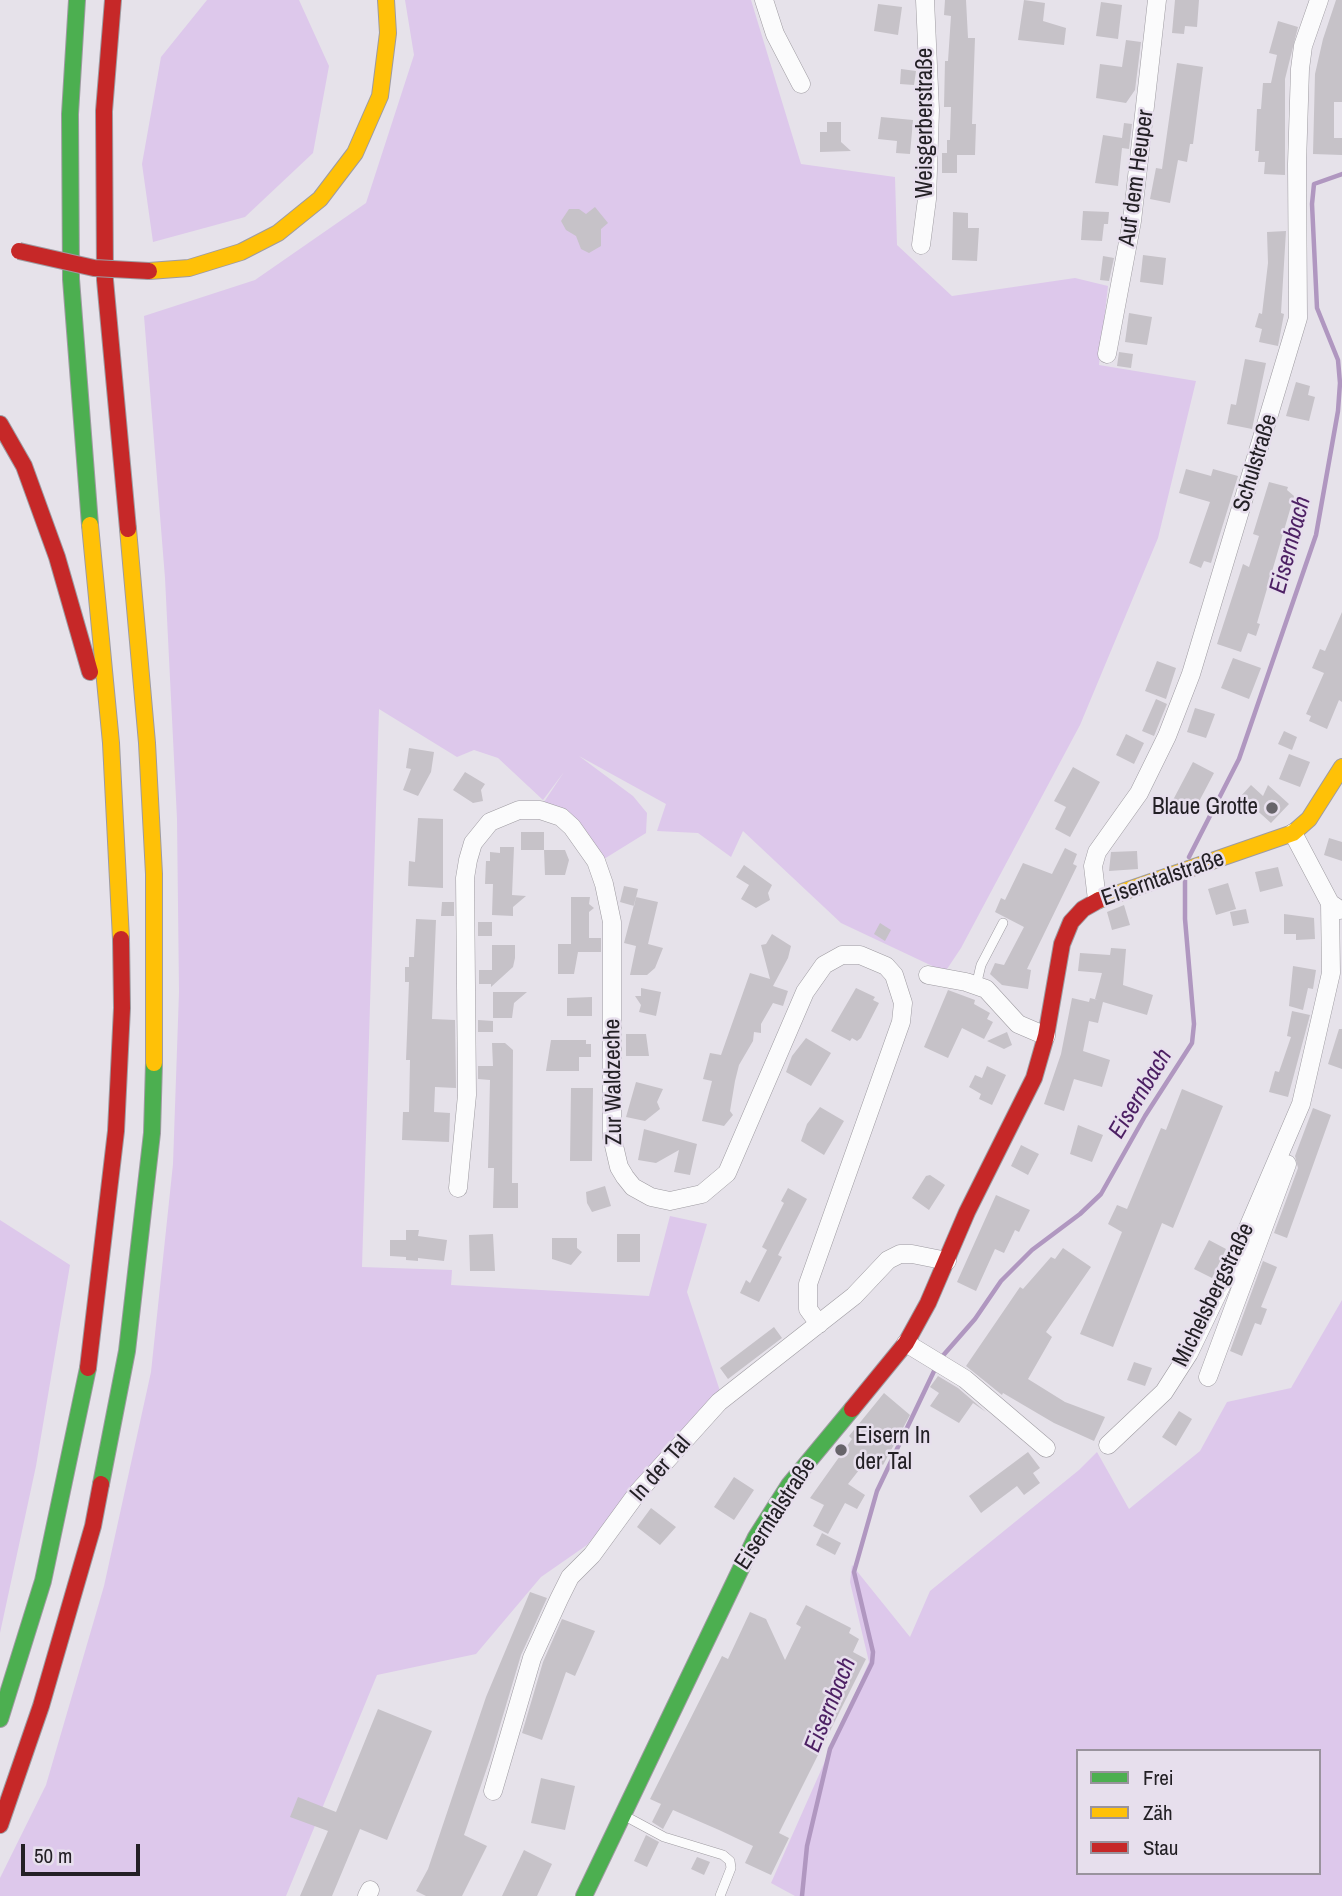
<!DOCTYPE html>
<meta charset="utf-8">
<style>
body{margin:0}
#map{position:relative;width:1342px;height:1896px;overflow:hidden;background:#e6e2ea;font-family:"Archivo Narrow",sans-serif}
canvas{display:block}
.legend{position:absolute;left:1076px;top:1749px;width:245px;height:126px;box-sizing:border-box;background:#e7dfed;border:2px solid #99939d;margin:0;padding:9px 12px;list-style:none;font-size:21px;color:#232025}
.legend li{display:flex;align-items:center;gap:14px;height:35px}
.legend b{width:35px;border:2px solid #99939d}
.scale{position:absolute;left:21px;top:1844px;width:119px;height:32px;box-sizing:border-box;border:4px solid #232025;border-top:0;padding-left:9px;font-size:21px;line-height:24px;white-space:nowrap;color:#232025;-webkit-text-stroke:5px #e7dfed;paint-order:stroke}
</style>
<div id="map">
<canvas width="1342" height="1896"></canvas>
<ul class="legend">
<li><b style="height:9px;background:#4caf50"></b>Frei</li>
<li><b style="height:9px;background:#ffc107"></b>Zäh</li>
<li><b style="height:9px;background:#c62828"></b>Stau</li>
</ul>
<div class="scale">50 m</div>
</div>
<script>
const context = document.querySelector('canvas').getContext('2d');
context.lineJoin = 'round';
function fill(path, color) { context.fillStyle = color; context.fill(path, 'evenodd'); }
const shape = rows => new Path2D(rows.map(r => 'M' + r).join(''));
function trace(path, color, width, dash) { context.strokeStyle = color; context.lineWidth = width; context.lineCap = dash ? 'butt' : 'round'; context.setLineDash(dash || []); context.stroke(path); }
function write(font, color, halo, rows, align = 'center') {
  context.font = font + ' "Archivo Narrow",sans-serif'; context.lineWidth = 5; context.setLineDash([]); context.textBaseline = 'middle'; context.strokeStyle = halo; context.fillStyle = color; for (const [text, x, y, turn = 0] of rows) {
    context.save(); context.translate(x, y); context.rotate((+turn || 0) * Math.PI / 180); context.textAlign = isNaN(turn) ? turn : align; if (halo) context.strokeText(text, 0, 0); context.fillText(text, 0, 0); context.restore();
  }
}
fill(shape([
 [207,0,299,0,329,66,313,153,245,217,153,242,142,164,161,57],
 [405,0,751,0,801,164,895,177,897,245,952,296,1075,278,1108,286,1099,365,1196,381,1158,538,1080,725,961,948,945,972,841,923,743,831,731,857,698,833,657,831,666,804,579,756,633,796,647,813,646,833,604,859,579,821,564,810,544,802,564,772,543,800,498,758,474,750,457,757,379,709,362,1267,452,1270,451,1285,649,1296,670,1216,707,1224,687,1292,720,1391,587,1545,541,1577,476,1654,377,1675,286,1896,0,1896,0,1878,46,1785,104,1586,151,1372,173,1164,179,992,177,819,165,578,144,316,255,280,366,203,414,55],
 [0,1220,70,1265,36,1466,0,1633],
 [1342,1300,1342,1896,795,1896,771,1883,869,1662,850,1582,852,1565,910,1637,930,1591,1079,1470,1097,1452,1129,1509,1200,1451,1227,1402,1291,1388],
 [1078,1751,1319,1751,1319,1873,1078,1873]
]), '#ddc8eb');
trace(shape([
 [1189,857,1239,759,1316,535,1338,411,1340,383,1338,360,1317,308,1312,204,1314,184,1342,174],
 [940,1359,975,1319,1001,1281,1032,1250,1080,1214,1101,1194,1145,1116,1192,1043,1194,1024,1185,919,1185,880],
 [802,1896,807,1846,830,1749,872,1663,873,1652,854,1572,877,1491,936,1367]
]), '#b097c0', 4.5);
fill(shape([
 [945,0,966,0,968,38,975,38,972,124,976,124,975,155,957,155,957,173,942,173,942,153,947,153,947,140,950,140,951,107,944,107,945,61,948,61,951,16,944,15],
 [1024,0,1045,3,1043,21,1066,28,1064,45,1018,40],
 [1175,0,1199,0,1197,27,1185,26,1184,34,1172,33],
 [1336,0,1342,0,1342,102,1334,102,1334,138,1342,138,1342,155,1313,154,1315,74,1323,39],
 [1101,2,1122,5,1118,39,1096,36],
 [878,4,902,7,898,35,874,31],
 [1278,21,1298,27,1285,79,1285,175,1264,174,1265,162,1258,162,1259,151,1255,151,1257,109,1261,109,1263,83,1271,83,1277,55,1269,53],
 [1126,40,1141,42,1135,90,1126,103,1096,98,1100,64,1122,67],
 [1177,63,1203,67,1193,144,1190,144,1187,162,1178,160,1170,203,1150,199,1156,168,1162,169],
 [901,69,916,71,914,85,900,84],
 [881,117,913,120,910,154,896,153,897,141,878,139],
 [827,122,841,122,841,142,851,151,820,152,820,132,827,132],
 [1124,123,1132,124,1129,149,1122,148,1118,186,1095,183,1103,135,1122,138],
 [595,207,608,223,601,229,601,246,589,253,581,249,576,236,566,230,561,221,569,209,579,209,586,214],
 [1083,211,1109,212,1108,224,1104,224,1102,241,1081,240],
 [953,212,968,213,968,228,979,228,977,261,952,260],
 [1286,231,1281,313,1284,314,1278,346,1259,342,1262,329,1255,327,1259,313,1262,314,1268,263,1267,232],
 [1143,255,1166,258,1163,285,1140,282],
 [1103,256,1114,258,1109,281,1100,280],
 [1129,313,1152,317,1147,345,1125,342],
 [1119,352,1133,354,1131,368,1117,366],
 [1245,359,1266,363,1252,429,1227,424,1231,404,1236,405],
 [1296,382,1310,386,1308,395,1315,397,1309,421,1286,416],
 [1186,469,1211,476,1213,469,1238,476,1211,563,1204,561,1201,568,1189,563,1210,502,1179,493],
 [1269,482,1288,487,1287,490,1294,496,1257,623,1260,624,1256,636,1248,633,1241,652,1217,644,1243,564,1249,567,1259,536,1253,534],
 [1342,612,1342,702,1339,700,1327,729,1309,721,1311,716,1306,714,1324,673,1312,668,1320,649,1325,651],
 [1233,658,1261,668,1249,699,1221,688],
 [1157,661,1176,668,1166,699,1145,691],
 [1156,699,1167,704,1154,736,1142,731],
 [1195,708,1215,714,1206,738,1187,732],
 [1284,731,1297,737,1292,750,1278,744],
 [1126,734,1144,743,1134,764,1116,755],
 [409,748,434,752,431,772,418,796,403,790,411,769,406,768],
 [1289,754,1310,762,1300,787,1279,779],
 [1193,762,1214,773,1194,811,1173,800],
 [1073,767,1100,782,1070,837,1055,829,1066,807,1054,801],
 [465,772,485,784,481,790,483,801,473,803,453,790],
 [1251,785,1263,796,1268,785,1289,804,1271,823,1241,796],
 [418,818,443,819,443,888,408,886,409,861,415,862],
 [521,832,544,832,544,850,521,850],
 [1329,838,1342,842,1342,861,1324,855],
 [500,847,514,847,512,895,526,896,513,907,513,916,492,915,493,884,485,884,486,861,490,861,490,852,500,853],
 [1065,848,1077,854,1073,864,1077,866,1027,969,1031,970,1028,989,1002,985,990,974,995,963,1004,965,1024,927,995,912,1001,898,1005,900,1023,863,1052,874],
 [544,850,565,850,569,860,565,875,545,875],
 [1137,851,1138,869,1109,871,1111,852],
 [744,865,772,885,768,893,770,900,756,908,741,899,749,885,736,877],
 [1278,867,1283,886,1260,892,1255,872],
 [1228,883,1236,909,1216,915,1208,889],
 [624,886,638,889,634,906,620,902],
 [571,897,590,897,589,904,594,908,589,912,589,938,601,938,601,952,578,952,574,974,558,974,558,944,571,944],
 [636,897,658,902,648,944,663,948,655,968,647,975,630,975,636,946,624,943],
 [442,902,454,902,454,916,441,916],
 [1124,905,1130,925,1112,930,1107,912],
 [1246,909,1249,923,1233,926,1230,912],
 [1284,914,1314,918,1315,939,1296,940,1296,934,1284,934],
 [416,919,436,920,432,1019,455,1020,456,1088,435,1087,434,1112,450,1113,449,1142,402,1140,403,1112,409,1112,410,1060,406,1060,409,982,405,982,405,967,409,967,409,957,414,957],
 [478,922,492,922,492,936,478,936],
 [880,923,891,930,885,941,874,934],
 [772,934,791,946,788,958,773,986,788,991,783,1006,773,1003,761,1024,761,1033,754,1032,753,1041,739,1065,735,1081,730,1111,733,1115,724,1126,702,1121,712,1081,703,1079,710,1053,721,1055,750,973,770,979,761,945,766,944],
 [492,945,515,945,515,958,513,967,491,987,491,984,479,984,479,970,492,970],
 [1111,948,1126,949,1123,985,1153,995,1147,1015,1103,1002,1098,1023,1089,1021,1083,1051,1110,1060,1102,1087,1074,1079,1064,1111,1044,1104,1061,1054,1072,998,1089,1002,1090,998,1098,1000,1095,999,1102,973,1078,971,1080,953,1110,955],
 [1293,966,1316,970,1313,989,1308,988,1303,1010,1289,1006],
 [641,988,661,992,656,1016,639,1012,641,1005,635,996,641,996],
 [856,988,875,997,873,1000,879,1003,861,1038,857,1041,852,1038,850,1041,831,1031],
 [948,990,975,1000,974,1004,990,1013,987,1019,993,1022,984,1039,962,1028,948,1058,924,1047],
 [493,992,527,992,514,1003,512,1018,493,1018],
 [592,997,592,1016,567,1016,567,998],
 [1292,1011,1310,1015,1288,1097,1269,1092,1275,1071,1279,1072,1291,1037,1287,1036],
 [478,1020,493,1021,493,1032,478,1032],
 [1339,1029,1342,1029,1342,1069,1328,1064],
 [1007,1032,1012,1045,1004,1049,987,1041],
 [626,1034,646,1034,649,1056,626,1056],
 [806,1038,831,1053,811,1086,786,1072,792,1056],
 [551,1040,586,1040,586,1044,591,1044,591,1057,579,1057,579,1071,546,1071],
 [492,1043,505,1043,513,1050,512,1183,518,1183,518,1208,493,1208,494,1168,488,1168,490,1080,478,1079,478,1066,493,1066],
 [987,1066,1006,1075,992,1105,979,1099,981,1094,969,1087,975,1075,982,1078],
 [636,1082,663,1089,657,1102,660,1109,645,1121,626,1117],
 [571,1088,593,1088,592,1161,570,1161],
 [1182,1089,1223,1106,1173,1228,1162,1223,1113,1347,1080,1334,1122,1232,1108,1224,1117,1205,1127,1209,1161,1128,1166,1130],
 [820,1107,844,1121,824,1155,801,1141,807,1124],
 [1313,1108,1331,1115,1287,1238,1274,1233,1298,1168,1295,1156],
 [1078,1125,1103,1135,1092,1162,1070,1154],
 [644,1129,697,1144,690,1175,674,1172,679,1150,656,1163,638,1160],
 [1021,1145,1039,1154,1028,1175,1011,1166],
 [930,1175,945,1185,929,1210,912,1198,926,1176],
 [605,1186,611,1206,592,1212,587,1203,586,1192],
 [788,1188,807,1199,778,1255,782,1257,759,1302,740,1293,746,1280,750,1283,767,1250,762,1247,784,1203,781,1201],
 [996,1195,1030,1210,1019,1232,1015,1230,1004,1253,995,1249,976,1291,957,1282],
 [406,1230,419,1230,418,1236,447,1240,444,1261,418,1258,418,1261,406,1260,406,1257,390,1256,390,1240,406,1240],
 [493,1234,495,1271,470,1271,469,1235],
 [617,1234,640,1234,640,1262,617,1262],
 [552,1238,577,1238,577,1248,582,1252,571,1265,552,1259],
 [1209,1240,1226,1249,1212,1278,1194,1269],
 [1063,1248,1091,1267,1046,1332,1052,1337,1028,1379,1065,1402,1105,1417,1094,1441,1054,1423,1003,1393,1002,1395,966,1366,1020,1287,1023,1289,1051,1257,1055,1259],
 [1263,1261,1277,1267,1261,1307,1267,1309,1261,1325,1255,1323,1242,1356,1230,1351],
 [774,1327,782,1338,728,1379,720,1368],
 [1134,1362,1152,1368,1145,1386,1127,1380],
 [938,1376,958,1388,986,1412,973,1403,959,1423,930,1406,939,1393,930,1387],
 [884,1393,910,1415,883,1465,875,1458,867,1460,848,1484,865,1495,857,1509,845,1503,828,1534,813,1526,824,1505,810,1498,852,1439,849,1436],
 [1179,1411,1192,1419,1176,1446,1162,1437],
 [1028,1452,1040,1468,1033,1473,1040,1483,1024,1495,1017,1486,981,1513,969,1496],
 [734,1477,754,1490,734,1520,714,1507],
 [651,1508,676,1527,660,1545,637,1527],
 [822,1533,841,1543,835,1555,816,1545],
 [530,1592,547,1598,521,1655,490,1759,464,1835,487,1846,462,1896,426,1896,416,1891,428,1869,486,1697],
 [806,1605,851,1628,849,1633,859,1639,853,1652,866,1659,779,1833,789,1838,771,1875,745,1863,753,1846,719,1830,673,1810,663,1829,652,1822,661,1804,650,1799,722,1656,728,1659,750,1612,766,1619,785,1660,801,1627,796,1624],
 [562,1619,595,1631,575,1676,566,1672,542,1740,522,1733,543,1662],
 [378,1709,432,1731,387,1840,360,1829,332,1896,300,1896,328,1831,290,1817,298,1797,336,1812],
 [541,1778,575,1786,565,1830,531,1823],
 [646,1835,659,1842,647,1867,634,1861],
 [524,1850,552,1864,537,1896,502,1896],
 [697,1857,710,1862,704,1875,691,1869]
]), '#c6c2c8');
const lane = shape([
 [976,986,981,965,1003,923],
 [625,1816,664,1837,723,1855,730,1861,731,1868,720,1896]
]);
const street = shape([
 [764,0,775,34,801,84],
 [921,245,927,199,930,110,925,0],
 [1107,354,1132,221,1157,0],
 [1293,833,1330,903,1340,910],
 [1097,900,1093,866,1097,852,1139,793,1167,736,1191,674,1298,318,1297,164,1300,69,1303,46,1319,0],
 [928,975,966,982,986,989,1018,1024,1046,1036],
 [458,1188,467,1095,465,878,468,860,473,843,490,822,519,810,540,810,561,817,572,827,596,861,604,884,612,922,612,1137,619,1167,625,1177,633,1187,651,1197,670,1201,702,1194,727,1173,805,992,824,965,842,955,860,955,886,966,894,975,903,1003,901,1022,808,1284,808,1309,819,1324],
 [906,1343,965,1379,1046,1448],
 [1208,1377,1287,1164],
 [1108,1445,1164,1392,1189,1353,1238,1251,1301,1104,1331,973,1330,903],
 [493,1791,532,1658,559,1599,570,1577,592,1555,638,1492,719,1402,854,1296,888,1260,900,1254,912,1254,947,1261],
 [367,1896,370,1890]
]);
const fast = shape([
 [77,0,70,114,71,279,90,525],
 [101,1484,127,1351,152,1133,154,1063],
 [0,1719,43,1581,88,1368],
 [584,1896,756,1537,789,1485,852,1409]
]);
const slow = shape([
 [149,271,189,268,241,252,278,233,320,199,355,153,380,96,388,33,386,0],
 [90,525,111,743,121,939],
 [128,529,147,743,154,874,154,1063],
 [1099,900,1293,833,1309,819,1342,767]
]);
const jam = shape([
 [113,0,104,111,105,280,128,529],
 [0,424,24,466,57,557,90,672],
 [88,1368,116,1131,122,1008,121,939],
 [852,1409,906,1343,928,1303,967,1212,1034,1078,1046,1036,1062,944,1071,922,1083,909,1099,900],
 [0,1825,41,1706,93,1526,101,1484]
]);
trace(lane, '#9e9ba1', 10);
trace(street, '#9e9ba1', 19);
trace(fast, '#9e9ba1', 18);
trace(slow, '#9e9ba1', 18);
trace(jam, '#9e9ba1', 18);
trace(lane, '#fbfbfc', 9);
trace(street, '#fbfbfc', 18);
trace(fast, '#4caf50', 16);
trace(slow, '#ffc107', 16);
trace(jam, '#c62828', 16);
const jamBridge = shape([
 [19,251,94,268,149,271]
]);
trace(jamBridge, '#9e9ba1', 18, []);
trace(jamBridge, '#c62828', 16);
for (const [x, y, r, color] of [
 [1272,808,7,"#67646a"],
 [841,1450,7,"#67646a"]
]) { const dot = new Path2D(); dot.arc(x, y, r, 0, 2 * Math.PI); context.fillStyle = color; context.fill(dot); trace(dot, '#e7dfed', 2.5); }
write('23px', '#232025', '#e7dfed', [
 ["Weisgerberstraße",926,123,-90],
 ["Auf dem Heuper",1137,178,-82],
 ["Schulstraße",1256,463,-73],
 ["Eiserntalstraße",1163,879,-19],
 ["Zur Waldzeche",614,1082,-91],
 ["Michelsbergstraße",1214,1295,-64],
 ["In der Tal",661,1469,-49],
 ["Eiserntalstraße",776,1514,-57]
]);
write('23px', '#232025', '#e7dfed', [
 ["Blaue Grotte",1258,808],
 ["Eisern In",855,1437,"left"],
 ["der Tal",855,1463,"left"]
], 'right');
write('italic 24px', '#4c1f63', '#e7dfed', [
 ["Eisernbach",1291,545,-75],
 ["Eisernbach",1141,1094,-59],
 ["Eisernbach",831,1705,-68]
]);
</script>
